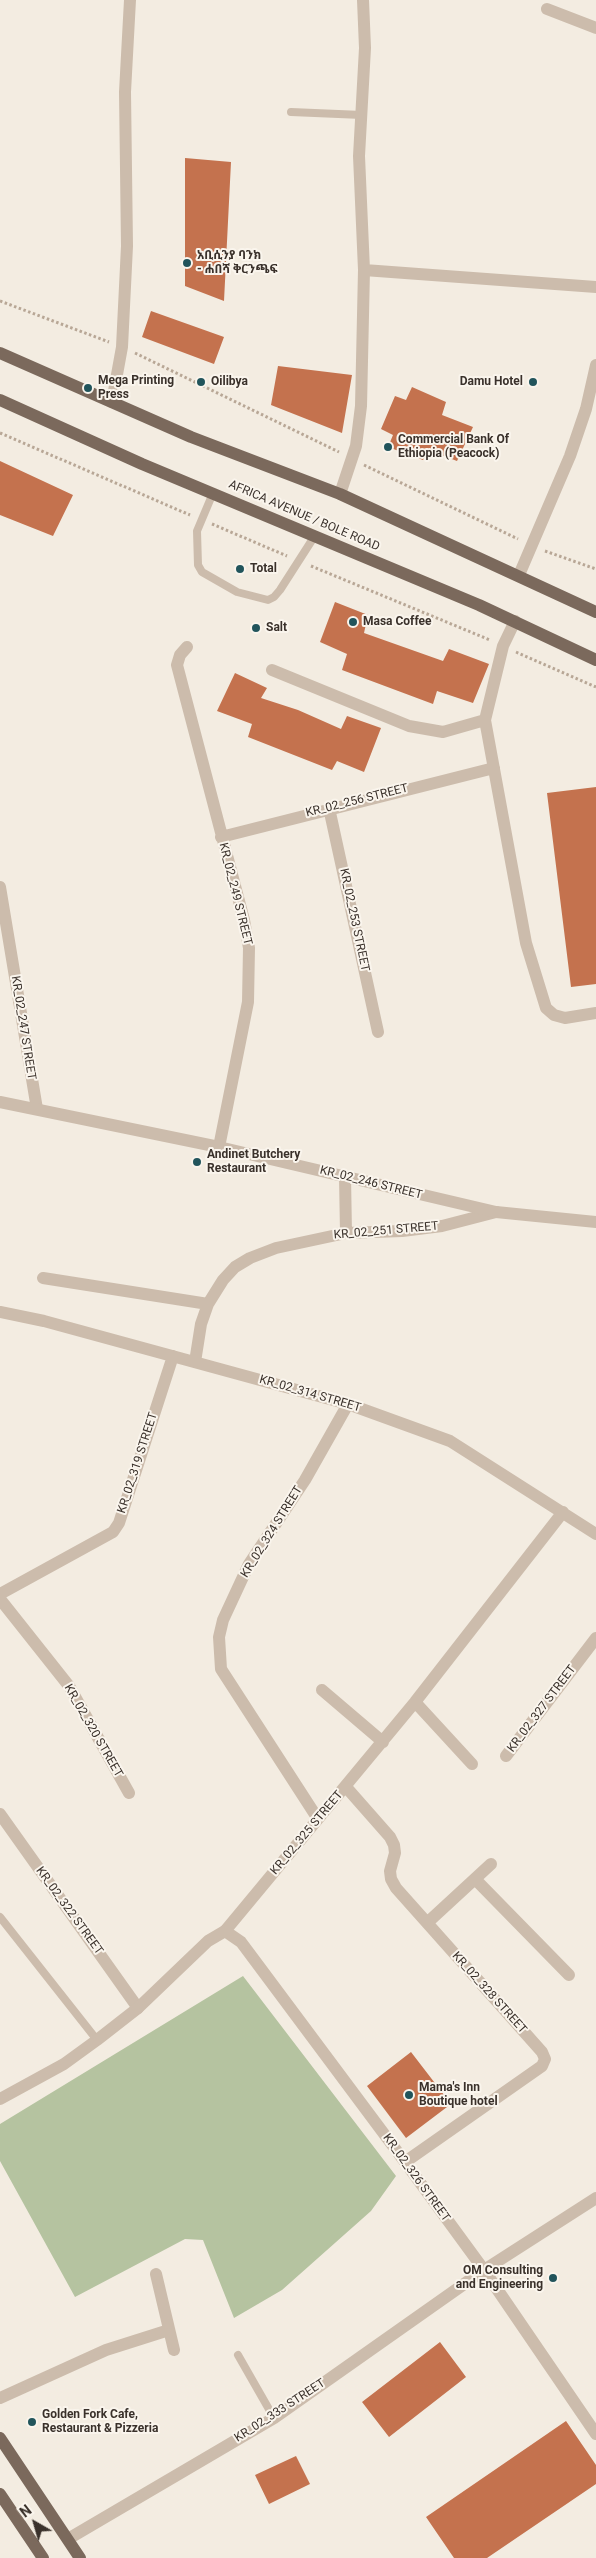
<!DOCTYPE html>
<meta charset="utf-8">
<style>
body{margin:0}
#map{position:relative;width:596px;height:2558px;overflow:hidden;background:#f3ece1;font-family:Roboto,sans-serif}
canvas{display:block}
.north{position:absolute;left:10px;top:2498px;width:50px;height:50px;-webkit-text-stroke:4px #faf5ed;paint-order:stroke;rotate:322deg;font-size:14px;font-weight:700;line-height:20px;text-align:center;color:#3a312b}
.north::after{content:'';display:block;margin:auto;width:18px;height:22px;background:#3a312b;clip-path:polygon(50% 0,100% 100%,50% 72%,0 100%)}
</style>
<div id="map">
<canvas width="596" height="2558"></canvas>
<div class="north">N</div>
</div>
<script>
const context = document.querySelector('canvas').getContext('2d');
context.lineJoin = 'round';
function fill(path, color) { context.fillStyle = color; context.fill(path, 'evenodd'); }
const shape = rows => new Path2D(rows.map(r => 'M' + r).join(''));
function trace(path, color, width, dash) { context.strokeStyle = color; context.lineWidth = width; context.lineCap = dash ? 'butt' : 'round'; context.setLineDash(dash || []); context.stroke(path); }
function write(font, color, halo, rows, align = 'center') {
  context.font = font + ' Roboto,"Noto Sans Ethiopic",sans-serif'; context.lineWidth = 4; context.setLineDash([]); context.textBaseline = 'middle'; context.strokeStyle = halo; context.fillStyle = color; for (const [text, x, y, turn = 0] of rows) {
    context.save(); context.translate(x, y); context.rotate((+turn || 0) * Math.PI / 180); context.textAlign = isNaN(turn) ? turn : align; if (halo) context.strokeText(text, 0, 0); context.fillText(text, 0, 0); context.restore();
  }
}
fill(shape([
 [243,1976,396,2176,371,2211,282,2290,234,2318,203,2240,185,2239,75,2297,0,2161,0,2124]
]), '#b5c3a0');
fill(shape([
 [185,158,231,162,224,301,185,286],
 [151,311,224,337,214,364,142,337],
 [278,366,352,375,342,433,271,405],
 [412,387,446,402,442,415,473,427,457,461,428,450,423,460,388,447,393,435,381,429,395,396,406,400],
 [0,461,73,495,53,536,0,515],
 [335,602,368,615,364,633,443,661,449,649,489,664,473,703,437,691,433,704,342,670,347,654,320,642],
 [235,673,267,688,261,698,298,710,341,729,347,716,381,728,364,772,337,761,332,770,248,737,252,724,217,711],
 [596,787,596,984,571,987,547,793],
 [411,2052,451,2104,406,2138,367,2086],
 [440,2342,466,2377,389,2437,362,2402],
 [566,2421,596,2465,596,2484,487,2558,454,2558,426,2517],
 [296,2456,310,2484,269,2504,255,2475]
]), '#c4724e');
trace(shape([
 [0,301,109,342],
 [135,353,339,452],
 [0,433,190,515],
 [364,465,518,539],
 [212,524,287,556],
 [545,551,596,569],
 [311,566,490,640],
 [516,652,596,687]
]), '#b8a796', 3, [2.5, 2.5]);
trace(shape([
 [291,112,362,115],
 [213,493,197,531,198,565,202,572,237,592,268,600,274,597,280,590,314,537],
 [0,1917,97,2040],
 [238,2355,274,2418]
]), '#ccbcac', 8);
trace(shape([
 [547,9,596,28],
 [364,270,596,287],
 [112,402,122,347,127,246,125,92,130,0],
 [340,494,356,446,361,406,364,270,359,156,365,48,363,0],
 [519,575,570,456,586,409,596,365],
 [515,621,503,646,485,720,526,943,546,1008,554,1015,565,1018,596,1013],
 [187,647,180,655,177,665,244,920,249,948,248,1002,219,1147],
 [272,670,409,726,443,732,485,720],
 [329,808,378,1032],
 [221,837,494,768],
 [0,887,37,1109],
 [345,1176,346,1233],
 [43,1278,208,1304],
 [0,1312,44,1321,348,1404,450,1441,596,1534],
 [195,1362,201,1324,208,1304,223,1280,235,1267,250,1258,276,1248,346,1233,402,1231,442,1226,496,1212],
 [0,1594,113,1532,119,1523,173,1356],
 [0,1599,69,1686,129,1793],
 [322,1690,383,1742],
 [415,1702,472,1764],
 [506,1756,596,1638],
 [346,1787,390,1837,394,1845,395,1853,390,1871,391,1879,396,1888,542,2052,545,2059,542,2066,405,2162],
 [0,1814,138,2008],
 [318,1819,221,1669,219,1637,223,1620,249,1564,305,1480,348,1404],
 [475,1879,569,1975],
 [427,1923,491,1864],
 [225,1931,415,1702,563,1512],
 [156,2274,174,2350],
 [0,2398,106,2350,169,2330],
 [68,2539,274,2418,484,2270,596,2198]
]), '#ccbcac', 12);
trace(shape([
 [0,1102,219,1147,496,1212,596,1222],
 [0,2099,64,2064,97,2040,138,2008,208,1941,225,1931,241,1942,405,2162,484,2270,596,2434]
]), '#ccbcac', 12);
trace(shape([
 [0,353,191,437,340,494,596,612],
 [0,400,142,464,479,605,596,660],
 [0,2438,80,2558],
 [0,2494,43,2558]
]), '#7b695c', 12);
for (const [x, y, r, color] of [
 [187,263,5,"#21545b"],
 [201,382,5,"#21545b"],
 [533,382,5,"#21545b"],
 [88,388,5,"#21545b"],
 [388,447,5,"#21545b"],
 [240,569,5,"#21545b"],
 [353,622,5,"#21545b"],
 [256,628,5,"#21545b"],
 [197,1162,5,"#21545b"],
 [409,2095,5,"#21545b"],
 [553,2278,5,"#21545b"],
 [32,2422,5,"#21545b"]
]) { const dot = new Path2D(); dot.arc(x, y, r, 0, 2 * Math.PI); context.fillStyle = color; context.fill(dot); trace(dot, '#faf5ed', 2); }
write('bold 12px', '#3a312b', '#faf5ed', [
 ["አቢሲንያ ባንክ",197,256],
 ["- ሐበሻ ቅርንጫፍ",197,270],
 ["Mega Printing",98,381],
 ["Press",98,395],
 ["Oilibya",211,382],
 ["Damu Hotel",523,382,"right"],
 ["Commercial Bank Of",398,440],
 ["Ethiopia (Peacock)",398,454],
 ["Total",250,569],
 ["Masa Coffee",363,622],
 ["Salt",266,628],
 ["Andinet Butchery",207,1155],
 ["Restaurant",207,1169],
 ["Mama's Inn",419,2088],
 ["Boutique hotel",419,2102],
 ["OM Consulting",543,2271,"right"],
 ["and Engineering",543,2285,"right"],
 ["Golden Fork Cafe,",42,2415],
 ["Restaurant & Pizzeria",42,2429]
], 'left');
write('12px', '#3a312b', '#faf5ed', [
 ["AFRICA AVENUE / BOLE ROAD",304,516,23],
 ["KR_02_256 STREET",357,801,-14],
 ["KR_02_249 STREET",235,894,76],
 ["KR_02_253 STREET",354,920,78],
 ["KR_02_247 STREET",23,1028,81],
 ["KR_02_246 STREET",371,1183,14],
 ["KR_02_251 STREET",386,1231,-5],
 ["KR_02_314 STREET",310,1394,16],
 ["KR_02_319 STREET",138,1463,-72],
 ["KR_02_324 STREET",272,1532,-58],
 ["KR_02_327 STREET",542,1709,-53],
 ["KR_02_320 STREET",93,1731,60],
 ["KR_02_325 STREET",307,1833,-50],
 ["KR_02_322 STREET",69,1911,54],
 ["KR_02_328 STREET",489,1993,48],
 ["KR_02_326 STREET",416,2178,54],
 ["KR_02_333 STREET",280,2411,-33]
]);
</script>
